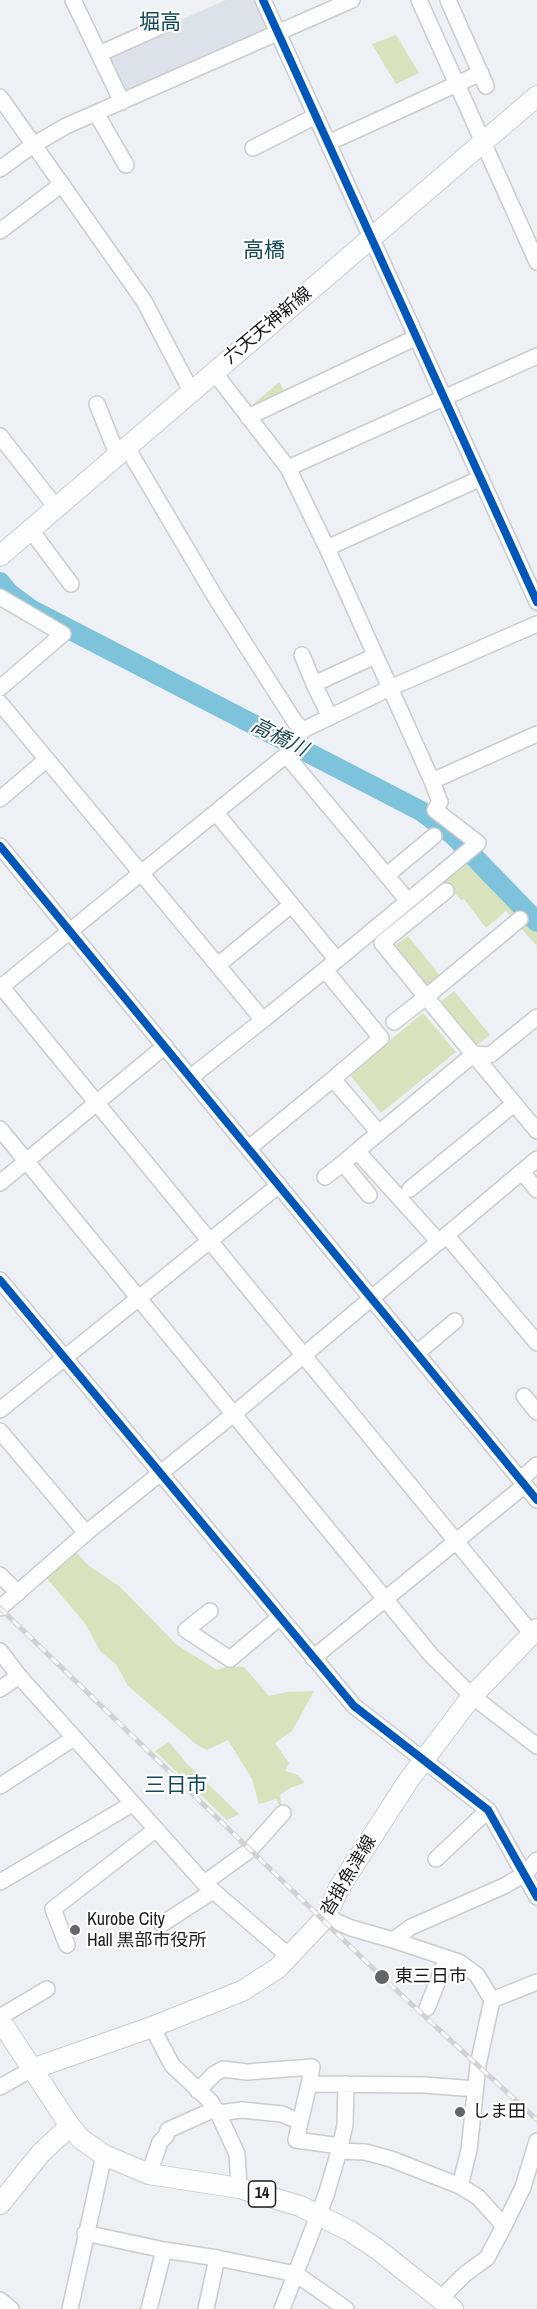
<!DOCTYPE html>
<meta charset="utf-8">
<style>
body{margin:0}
canvas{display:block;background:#edf0f4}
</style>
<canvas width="537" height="2309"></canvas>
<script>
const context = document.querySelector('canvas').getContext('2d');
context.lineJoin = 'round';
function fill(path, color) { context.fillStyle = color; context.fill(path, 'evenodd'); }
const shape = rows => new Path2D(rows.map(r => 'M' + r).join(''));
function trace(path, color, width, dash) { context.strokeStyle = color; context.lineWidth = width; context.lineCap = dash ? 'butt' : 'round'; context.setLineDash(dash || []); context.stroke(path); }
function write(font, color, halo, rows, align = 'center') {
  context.font = font + ' "Archivo Narrow","Noto Sans JP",sans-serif'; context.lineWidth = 4.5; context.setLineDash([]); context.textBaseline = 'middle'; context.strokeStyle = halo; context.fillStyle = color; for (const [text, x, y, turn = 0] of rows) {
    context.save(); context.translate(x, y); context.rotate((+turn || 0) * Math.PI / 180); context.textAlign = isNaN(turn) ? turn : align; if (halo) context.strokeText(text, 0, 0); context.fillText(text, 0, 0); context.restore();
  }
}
fill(shape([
 [226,0,258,0,271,30,123,98,103,54]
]), '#dbe2ea');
fill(shape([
 [396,35,419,73,396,84,372,44],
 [279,382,287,396,249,408],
 [466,857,537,933,537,946,506,911,486,928,464,899,461,900,441,878],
 [408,936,441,977,427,989,390,949],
 [454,991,490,1035,476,1046,439,1003],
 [423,1013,456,1052,381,1113,349,1074],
 [74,1550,88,1565,119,1586,177,1645,217,1670,229,1666,244,1667,269,1696,287,1692,314,1691,292,1731,275,1743,289,1763,285,1771,298,1775,304,1783,290,1788,280,1795,282,1810,276,1799,259,1804,252,1779,228,1740,207,1750,197,1745,128,1686,116,1664,101,1652,84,1622,44,1575],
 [169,1742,187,1764,239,1814,227,1820,155,1751]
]), '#d8e2bc');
trace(shape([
 [0,582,9,593,32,610,421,811,453,835,537,922]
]), '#7dc3db', 20);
const minor = shape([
 [73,0,122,102],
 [263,0,537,602],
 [419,0,537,262],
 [448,0,486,86],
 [99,54,166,24],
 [0,97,144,301,191,391],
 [96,113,126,165],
 [328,143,481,73],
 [253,148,316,116],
 [0,169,33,145,66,126,352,0],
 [0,231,62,184],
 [214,372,288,468,327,548,432,781,440,802,435,810,478,843,408,901],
 [97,404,117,454],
 [248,417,417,337],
 [0,436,55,506],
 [126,446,217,600,295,722,303,730],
 [288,468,537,356],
 [30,529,71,584],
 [327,548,481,478],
 [0,597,63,634,0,688],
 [302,655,314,684,375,656],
 [314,684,330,717],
 [0,703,263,1020,191,1077],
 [286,755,408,901,337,960],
 [432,781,537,734],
 [0,799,47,759],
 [216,813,337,960,263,1020],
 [0,846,537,1500],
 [387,875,434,836],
 [520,919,426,997,537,1131],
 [218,965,291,905],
 [325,970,381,1038,333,1079,379,1133],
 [0,985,532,1634],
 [0,988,286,755,303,730,390,688,537,624],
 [394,1022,426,997,382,943,446,891],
 [0,1129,431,1655,472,1696,537,1746],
 [249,1148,333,1079],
 [357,1151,343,1163,369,1195],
 [522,1172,537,1190],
 [325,1177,343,1163],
 [0,1183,165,1046],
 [410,1189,514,1104],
 [447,1236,537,1343],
 [439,1242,357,1151,474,1054,490,1055,537,1017],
 [0,1280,354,1706,488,1810,537,1897],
 [417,1353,455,1321],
 [524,1396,537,1412],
 [0,1410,279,1185],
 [0,1431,86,1533],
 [521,1479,537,1465],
 [0,1575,18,1593],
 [0,1608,86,1533,235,1413,537,1159],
 [210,1611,186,1630,230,1659,280,1617],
 [0,1651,19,1676,204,1883,290,1957],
 [313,1658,525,1485],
 [0,1689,19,1676],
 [0,1786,74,1738],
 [436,1859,488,1810],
 [0,1882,132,1804],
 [204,1883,250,1850,283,1813],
 [326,1917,351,1928,393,1940,411,1927,504,1886,525,1874,537,1860],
 [162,1924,213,1891],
 [393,1940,459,1962,477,1975,492,2000,478,2065,469,2150,460,2186],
 [67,1945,53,1909,155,1830],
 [492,2000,537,1982],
 [427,2008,447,1958],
 [0,2017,47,1989],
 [152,2027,172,2065,211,2102,218,2113,237,2154,239,2188],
 [0,2087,32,2069],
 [198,2091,214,2074,223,2069,247,2072,312,2067,309,2084],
 [218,2113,242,2110,282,2114,300,2122],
 [340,2146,296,2140,309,2084,425,2085,475,2089],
 [339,2151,365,2152,391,2159,460,2186,478,2197,504,2226,487,2258,465,2274,439,2300],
 [149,2174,160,2142,166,2136,168,2130,215,2109],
 [504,2226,523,2187,537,2141],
 [85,2233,164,2250,149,2309],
 [164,2250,217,2258],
 [0,2300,11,2309],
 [70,2309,104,2155],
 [206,2309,217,2258,296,2274,346,2309],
 [282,2309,326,2195,339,2151,345,2125,346,2084]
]);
const major = shape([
 [0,556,537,96],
 [0,2020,70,2126,81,2139,104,2155,149,2174,239,2188,300,2206,350,2231,377,2249,453,2309],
 [32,2069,152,2027,242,1991,278,1968,326,1917,339,1888,408,1781,472,1696,537,1629],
 [0,2204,41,2153,70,2126]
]);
trace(minor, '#cacccf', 18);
trace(major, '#cacccf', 22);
trace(minor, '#fcfdfd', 15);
trace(major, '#fcfdfd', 20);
const rail = shape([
 [0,1608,382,1977,537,2120]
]);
trace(rail, '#d0d1d2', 5);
trace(rail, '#fff', 3, [9]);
trace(shape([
 [263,0,537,602],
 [0,846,537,1500],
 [0,1280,354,1706,488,1810,537,1897]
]), '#0057b8', 8);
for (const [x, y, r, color] of [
 [75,1930,6,"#636668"],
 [382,1977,8,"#636668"],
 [460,2112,6,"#636668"]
]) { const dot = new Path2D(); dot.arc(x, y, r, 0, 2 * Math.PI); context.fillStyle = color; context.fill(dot); trace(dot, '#fff', 2); }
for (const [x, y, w] of [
 [262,2194,27]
]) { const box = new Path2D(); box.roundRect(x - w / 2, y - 13, w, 26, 4.5); context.fillStyle = '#fff'; context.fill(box); trace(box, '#191b1d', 1.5); }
write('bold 16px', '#191b1d', null, [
 ["14",262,2194]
]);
write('18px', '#191b1d', '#fff', [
 ["六天天神新線",268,326,-40],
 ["沓掛魚津線",349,1876,-59]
]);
write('18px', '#191b1d', '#fff', [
 ["Kurobe City",87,1920],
 ["Hall 黒部市役所",87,1941],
 ["東三日市",395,1977],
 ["しま田",472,2112]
], 'left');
write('italic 20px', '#1d4856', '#fff', [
 ["高橋川",279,738,27]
]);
write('21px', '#134858', '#fff', [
 ["堀高",160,23],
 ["高橋",264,251],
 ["三日市",176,1786]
]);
</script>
